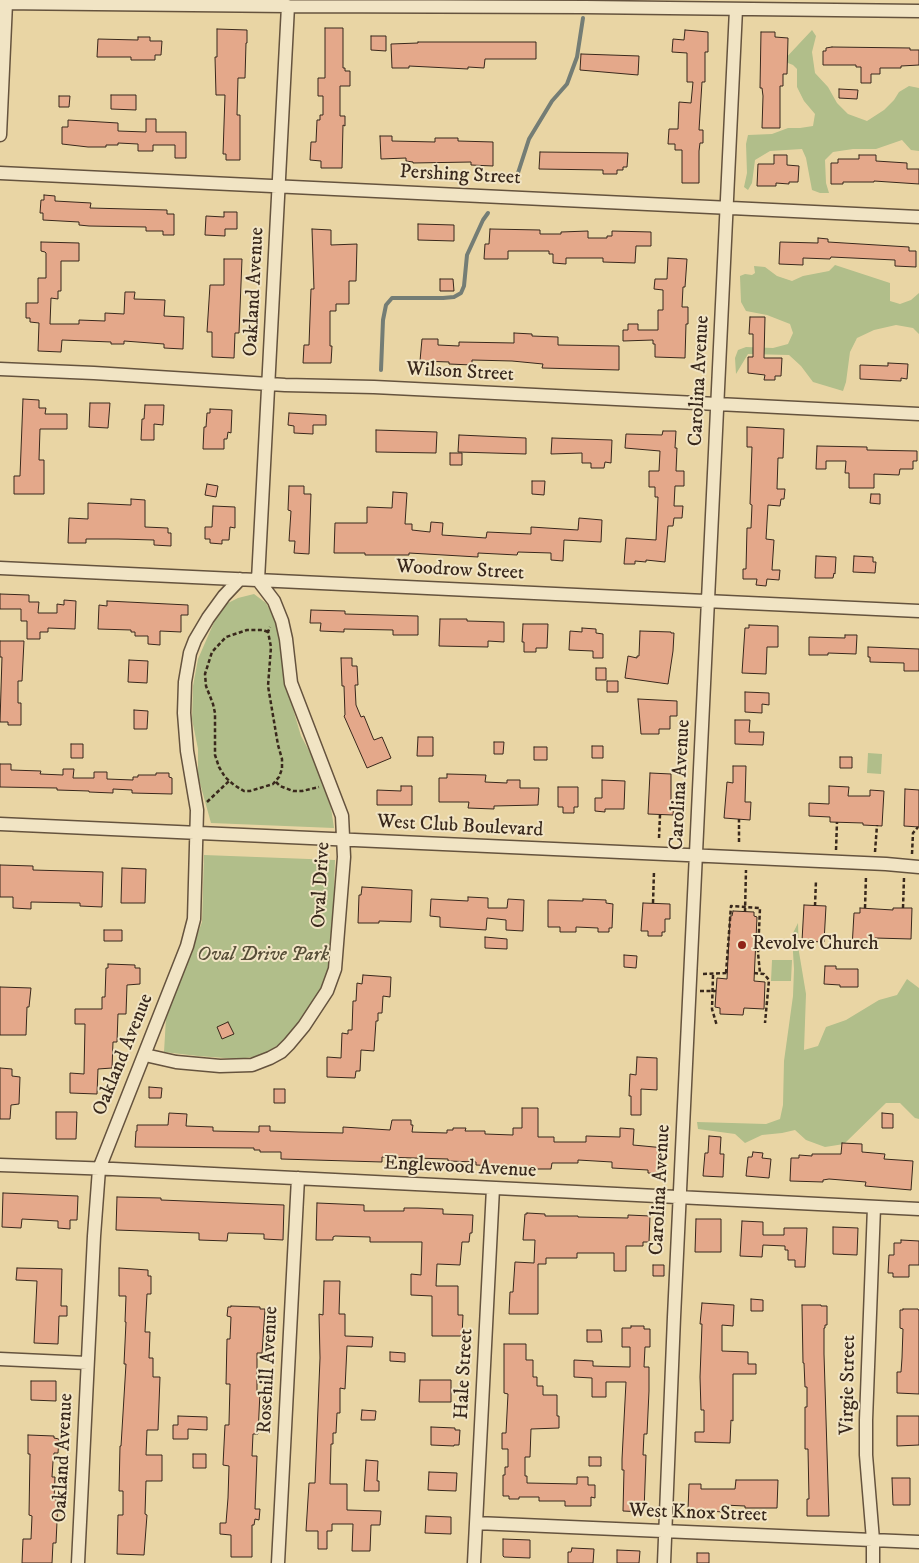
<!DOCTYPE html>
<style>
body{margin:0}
canvas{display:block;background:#e9d5a4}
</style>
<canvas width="919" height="1563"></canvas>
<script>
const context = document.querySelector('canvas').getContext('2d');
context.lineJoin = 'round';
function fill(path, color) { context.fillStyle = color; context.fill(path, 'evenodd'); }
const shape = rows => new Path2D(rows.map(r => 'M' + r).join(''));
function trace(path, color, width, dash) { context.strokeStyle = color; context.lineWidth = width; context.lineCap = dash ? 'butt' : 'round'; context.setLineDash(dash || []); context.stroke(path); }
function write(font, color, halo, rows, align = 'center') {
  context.font = font + ' "IM FELL DW Pica",serif'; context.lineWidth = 4; context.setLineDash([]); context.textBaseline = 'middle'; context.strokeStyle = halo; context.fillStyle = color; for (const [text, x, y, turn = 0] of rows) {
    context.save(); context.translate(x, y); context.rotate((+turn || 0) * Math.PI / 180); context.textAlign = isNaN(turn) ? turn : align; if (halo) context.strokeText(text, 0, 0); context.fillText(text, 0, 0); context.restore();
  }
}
fill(shape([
 [812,30,816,36,812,52,815,73,828,87,837,103,848,114,867,121,884,110,894,100,899,92,909,86,919,88,919,151,911,150,902,140,876,149,853,149,833,152,825,160,826,183,829,193,820,193,812,190,806,158,802,149,770,151,755,160,752,183,748,190,744,187,747,173,746,144,748,135,772,134,788,128,800,128,813,126,815,114,804,101,797,87,797,69,793,65,783,61],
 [835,265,890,283,890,301,900,304,911,300,919,293,919,334,913,328,896,325,874,330,857,338,850,352,846,382,843,391,813,382,801,366,789,355,748,354,736,374,735,358,738,350,746,347,773,348,788,344,793,333,790,324,767,315,746,311,741,302,740,276,745,274,752,275,755,273,754,266,765,267,777,276,792,281,803,276,829,271],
 [254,594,266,603,276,622,282,639,286,685,301,736,313,758,331,808,334,828,211,823,198,776,198,749,192,719,193,686,198,659,215,620,226,604,238,598],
 [868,753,882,754,881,774,867,773],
 [204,855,335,860,331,976,290,1036,280,1044,260,1056,238,1059,198,1056,164,1052,166,1018,202,922],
 [798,923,799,952,806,994,804,1050,818,1046,826,1027,846,1020,879,1000,897,995,907,979,919,988,919,1119,915,1118,900,1103,886,1103,844,1144,825,1147,806,1140,795,1130,782,1133,762,1135,745,1143,735,1134,698,1129,697,1122,766,1124,780,1119,783,1105,784,1061,793,996,794,969,792,935],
 [772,960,792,960,791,981,771,981]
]), '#b1be8a');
trace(shape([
 [517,176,529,139,552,101,567,84,577,57,583,18],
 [381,370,383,320,386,305,392,298,443,298,454,297,461,293,464,286,467,255,483,220,488,213]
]), '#747d75', 4);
const building = shape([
 [325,28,343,28,343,68,345,68,345,71,350,71,350,86,340,86,340,116,345,116,345,126,343,125,342,168,321,168,321,161,310,160,311,142,316,142,317,120,320,120,320,115,323,115,323,96,318,96,318,78,325,78,325,28],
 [217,29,247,30,247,43,246,43,245,78,238,78,237,115,240,115,240,160,226,160,226,154,223,154,225,95,216,95,215,57,217,57,217,29],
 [685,30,708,32,708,52,705,52,705,82,702,82,699,130,703,130,703,143,700,143,699,151,699,183,682,183,682,150,675,150,675,144,668,144,669,129,678,129,679,102,691,103,693,82,687,82,687,53,672,52,673,39,684,40,685,30],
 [761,32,775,32,775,37,788,38,787,74,783,74,783,86,780,86,780,128,762,128,763,96,762,88,760,88,761,32],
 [371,36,386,36,386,51,371,50,371,36],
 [138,37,150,37,150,41,162,41,161,55,155,55,155,60,131,60,131,57,97,57,98,39,138,40,138,37],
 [418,42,536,42,536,59,485,59,484,68,468,67,468,69,409,66,409,68,392,68,391,44,418,43,418,42],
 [832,47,910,48,910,50,919,50,919,65,901,66,901,68,880,68,880,74,871,74,871,83,861,83,861,67,856,67,856,65,823,65,823,51,826,51,826,48,832,47],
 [581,54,639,56,638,75,580,70,581,54],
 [839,89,858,90,857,99,839,98,839,89],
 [111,95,136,95,136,110,111,109,111,95],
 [59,96,70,96,69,107,59,107,59,96],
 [146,119,156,119,156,132,186,132,186,158,175,158,175,145,153,145,153,151,138,151,138,144,118,143,118,145,106,145,106,147,88,147,62,144,62,127,68,127,68,120,118,123,118,131,146,132,146,119],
 [380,136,392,136,392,141,435,142,435,138,458,138,458,141,493,142,493,166,471,165,471,162,413,163,413,162,406,161,406,158,381,159,380,136],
 [540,152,628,153,627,167,623,167,623,170,617,170,617,174,603,174,603,170,539,169,540,152],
 [774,155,787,155,787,165,799,166,798,182,789,182,789,184,776,183,776,186,757,186,758,164,774,164,774,155],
 [859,155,876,155,876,161,907,163,907,169,919,169,919,184,874,181,874,182,843,182,843,184,831,184,831,163,838,163,838,159,859,159,859,155],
 [44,195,55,196,55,201,91,203,90,208,167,210,167,214,174,214,174,235,163,235,163,231,146,231,146,227,89,226,79,225,79,222,43,220,43,213,40,213,41,200,44,200,44,195],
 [224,212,237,212,237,229,225,229,225,236,205,235,206,216,224,217,224,212],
 [418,224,454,225,454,241,418,240,418,224],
 [312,229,331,230,331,245,357,244,356,281,349,281,349,304,336,304,336,311,330,311,330,346,332,346,331,363,303,363,304,345,309,345,311,289,314,289,312,229],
 [490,229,540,230,540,234,561,234,561,232,588,231,588,238,607,238,607,236,612,236,612,231,651,232,651,246,636,246,635,263,603,262,603,258,566,258,566,264,553,263,553,254,549,254,549,251,508,251,508,259,484,259,485,244,489,244,490,229],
 [818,238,828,239,828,242,909,247,909,251,916,251,916,267,895,266,895,260,831,257,830,259,803,258,803,265,779,264,780,242,818,243,818,238],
 [41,242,79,243,79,261,61,261,61,291,58,291,58,299,51,298,50,324,79,324,79,320,105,321,105,313,124,314,125,292,135,292,134,299,165,300,164,316,184,317,183,349,164,348,164,344,124,341,124,344,111,344,111,342,62,340,61,352,38,351,39,323,30,322,30,318,26,318,26,303,38,303,38,278,46,278,46,253,45,252,41,251,41,242],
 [668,258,687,259,685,287,683,287,682,307,688,307,688,324,686,324,685,358,655,357,655,344,653,344,653,340,623,341,623,330,628,330,628,324,638,324,638,330,658,330,658,310,663,310,663,290,654,289,655,279,667,279,668,258],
 [224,259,242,259,239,333,235,333,234,358,212,357,212,332,207,332,210,285,224,285,224,259],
 [440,279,453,279,454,291,440,291,440,279],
 [750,317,765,317,764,358,782,358,781,376,775,376,775,380,764,380,765,375,748,373,748,357,753,357,753,334,749,334,750,317],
 [514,333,532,334,532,336,558,337,558,345,619,346,619,370,542,368,543,364,512,361,472,360,472,365,449,364,449,362,420,361,422,339,438,339,438,345,459,346,459,342,514,343,514,333],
 [888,363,908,364,907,379,901,378,901,381,860,379,860,365,888,366,888,363],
 [23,399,39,400,39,408,46,408,45,414,67,414,67,429,40,429,39,460,44,460,44,494,14,494,14,476,20,476,23,399],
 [90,403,110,403,108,428,89,427,90,403],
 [145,405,164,405,163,425,154,424,154,440,141,440,142,419,144,419,145,405],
 [210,409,232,410,231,433,228,432,227,439,224,439,224,449,203,449,204,427,206,427,207,413,210,413,210,409],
 [289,413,326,415,326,425,313,425,313,434,294,433,294,426,288,425,289,413],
 [747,427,784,429,783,458,778,458,777,489,785,489,784,499,781,499,780,506,768,505,766,539,774,540,772,570,780,570,779,580,767,579,766,586,756,585,757,579,743,579,743,569,746,569,747,528,751,528,752,505,750,504,752,447,747,447,747,427],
 [376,430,437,432,436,453,376,452,376,430],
 [663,431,676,431,675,448,677,448,676,471,684,471,684,486,675,486,674,506,683,506,682,518,674,518,673,526,668,526,665,562,646,560,646,562,635,561,635,564,624,564,626,538,656,540,658,497,655,497,655,487,649,487,649,471,659,471,660,451,625,448,626,434,662,435,663,431],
 [459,435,526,438,526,454,458,452,459,435],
 [552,438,612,440,611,463,605,462,604,468,591,468,591,463,582,463,582,453,551,454,552,438],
 [817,446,867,447,867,450,917,451,917,461,913,461,913,469,900,469,899,475,874,474,874,488,849,488,849,473,845,473,846,461,826,461,826,469,816,469,817,446],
 [450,453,462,453,462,465,450,465,450,453],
 [532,481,545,481,544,495,532,494,532,481],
 [207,484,218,486,216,497,205,495,207,484],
 [289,486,304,486,304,494,311,494,309,554,294,553,295,541,289,541,291,511,288,510,289,486],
 [393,492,407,493,405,524,412,524,412,530,430,532,431,522,443,523,442,535,486,538,487,532,531,534,531,527,578,530,579,518,602,520,601,542,564,540,563,561,551,560,551,553,518,552,517,555,478,553,478,557,409,553,409,555,365,555,365,553,334,553,335,523,367,523,367,507,392,508,393,492],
 [871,494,880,494,880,504,870,503,871,494],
 [131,499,145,500,145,527,168,528,168,533,171,533,171,546,154,545,154,540,118,539,86,539,86,543,68,543,69,518,88,519,88,503,131,505,131,499],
 [213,506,235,507,235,528,230,527,229,540,222,540,222,544,210,543,210,539,205,539,205,527,212,527,213,506],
 [816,556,836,557,835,574,834,573,833,578,815,578,816,556],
 [854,556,873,557,873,562,876,562,875,573,853,572,854,556],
 [0,594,29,595,29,602,39,602,38,613,57,613,57,604,64,605,64,600,76,601,75,629,48,628,48,632,40,632,40,639,27,639,27,621,21,621,21,609,0,609,0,594],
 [107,601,188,605,188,615,181,615,181,632,160,631,160,645,148,644,148,636,135,636,135,632,131,632,131,630,98,629,99,605,107,606,107,601],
 [311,610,345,611,345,614,418,616,418,635,393,635,393,630,344,629,344,632,320,631,321,623,310,623,311,610],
 [440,619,467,619,467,621,504,622,504,642,488,641,488,647,439,646,440,619],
 [523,624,548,624,547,648,536,648,536,652,524,652,524,642,522,642,523,624],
 [749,625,778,626,778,647,767,647,766,674,742,673,745,628,749,628,749,625],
 [582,628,596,629,596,633,603,634,603,658,593,658,593,651,569,650,570,631,582,632,582,628],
 [640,631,671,632,671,633,674,633,673,651,668,684,625,678,628,656,637,658,637,656,639,656,640,631],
 [845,635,857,635,856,654,828,653,828,655,809,655,809,637,845,638,845,635],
 [0,641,24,641,22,681,18,681,18,703,21,703,21,725,8,725,8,722,0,722,2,657,0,657,0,641],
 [868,647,919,649,919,671,904,671,904,663,870,662,870,657,868,657,868,647],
 [341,658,352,658,352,666,357,666,358,685,355,685,356,705,361,717,364,716,373,738,374,740,382,737,391,758,367,768,344,716,345,715,344,686,342,686,341,658],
 [129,660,148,661,147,683,128,682,129,660],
 [596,668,606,668,606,680,596,680,596,668],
 [607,681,618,681,618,692,607,692,607,681],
 [745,692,769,693,769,705,762,704,762,713,745,712,745,692],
 [638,699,677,701,677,716,670,716,670,729,659,729,659,734,641,734,638,699],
 [134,710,148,711,147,729,134,729,134,710],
 [735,720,750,720,749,732,764,732,763,745,735,744,735,720],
 [418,737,433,737,433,756,417,756,418,737],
 [494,742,504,742,503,754,494,754,494,742],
 [71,744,83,744,83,758,71,758,71,744],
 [592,746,603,746,603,758,592,758,592,746],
 [534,747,547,747,547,760,534,760,534,747],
 [840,757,852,757,852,768,840,768,840,757],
 [0,764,11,764,11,770,41,771,40,774,63,775,63,769,74,769,73,778,94,778,94,772,107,772,107,779,133,780,133,777,138,777,138,775,156,775,156,773,169,773,169,777,172,778,172,794,132,793,132,790,113,789,113,793,89,792,89,791,57,790,57,788,0,787,0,764],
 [733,766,746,766,745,802,751,802,750,820,724,818,727,782,733,783,733,766],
 [650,773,671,774,671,802,674,802,673,815,648,814,650,773],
 [447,774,486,775,485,782,507,783,507,780,520,780,520,788,539,788,538,805,494,806,494,809,468,808,469,802,439,802,439,778,447,778,447,774],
 [602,780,625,781,624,809,605,809,605,812,595,811,595,798,602,798,602,780],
 [401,786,412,786,412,805,377,805,377,790,401,791,401,786],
 [829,786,849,787,848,796,870,796,870,790,884,791,882,826,863,825,863,823,830,822,830,817,809,816,809,803,829,804,829,786],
 [558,787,578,787,578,807,574,807,574,813,563,813,563,807,558,807,558,787],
 [905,789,919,790,919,827,904,826,905,789],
 [0,865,33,866,33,870,103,872,102,907,80,906,80,903,31,902,31,909,13,908,13,897,0,897,0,865],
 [122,868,146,869,145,903,121,903,122,868],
 [362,887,412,890,411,922,379,921,379,923,358,923,359,895,361,895,362,887],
 [468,897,488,898,488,908,507,908,508,899,524,900,523,931,506,930,506,920,487,918,486,930,440,927,440,917,430,916,431,899,468,901,468,897],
 [583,899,606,900,606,903,613,904,612,928,609,928,609,932,598,932,598,928,576,927,576,932,560,932,560,927,548,927,548,900,583,901,583,899],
 [643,903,670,904,670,919,665,919,665,932,662,932,662,936,648,936,648,931,641,931,643,903],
 [804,905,826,906,824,942,802,941,804,905],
 [860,908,893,910,893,908,912,908,911,939,875,938,875,944,862,944,862,949,852,948,854,913,860,913,860,908],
 [733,911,754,912,754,916,757,917,754,981,765,982,764,1009,744,1008,743,1015,720,1014,720,1008,715,1007,717,978,727,979,730,916,732,916,733,911],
 [104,930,122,930,122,941,104,941,104,930],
 [485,937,507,939,507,949,485,948,485,937],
 [624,955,637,956,636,968,624,967,624,955],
 [108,964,135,965,135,968,140,968,140,984,127,985,126,1014,118,1014,117,1042,113,1042,112,1068,98,1069,97,1094,70,1093,70,1073,84,1074,85,1024,75,1024,75,1009,102,1009,102,997,105,997,106,968,108,968,108,964],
 [825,966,836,966,836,969,858,969,858,987,840,987,840,985,824,984,825,966],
 [363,975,391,977,390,997,383,996,382,1013,378,1013,378,1021,376,1021,374,1051,361,1050,360,1071,356,1071,355,1078,327,1077,327,1057,341,1058,342,1033,348,1034,348,1030,352,1030,353,1001,356,1001,357,983,362,984,363,975],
 [0,987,31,988,29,1007,27,1007,26,1035,0,1035,0,987],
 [228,1022,234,1034,222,1039,217,1027,228,1022],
 [637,1057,657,1058,657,1090,641,1089,641,1115,631,1115,631,1096,629,1096,630,1074,636,1075,637,1057],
 [0,1068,12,1069,12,1076,20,1077,19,1104,11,1105,10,1119,0,1119,0,1068],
 [149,1087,162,1088,161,1098,149,1098,149,1087],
 [274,1089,285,1089,285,1103,274,1103,274,1089],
 [522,1108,538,1108,538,1137,554,1137,554,1142,586,1142,586,1136,620,1137,620,1128,634,1129,633,1145,665,1148,662,1174,648,1173,648,1170,612,1168,612,1162,578,1160,578,1163,552,1163,551,1169,520,1169,501,1168,501,1166,476,1165,476,1162,448,1161,448,1159,382,1157,382,1162,281,1159,281,1152,260,1152,260,1150,254,1150,254,1148,135,1147,136,1131,137,1131,137,1125,168,1125,169,1113,187,1114,186,1126,213,1127,213,1131,259,1132,259,1126,270,1126,270,1131,299,1132,343,1133,343,1127,390,1130,392,1120,411,1120,411,1125,413,1125,412,1132,447,1133,447,1130,453,1130,453,1128,466,1128,465,1131,485,1131,485,1134,513,1135,513,1128,522,1128,522,1108],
 [56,1112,77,1112,76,1139,56,1139,56,1112],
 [882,1113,893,1114,893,1128,882,1128,882,1113],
 [709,1136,721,1137,720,1154,724,1154,723,1177,703,1176,705,1153,708,1153,709,1136],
 [842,1143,862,1144,862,1152,885,1154,884,1159,913,1161,911,1190,865,1186,866,1182,829,1179,823,1180,823,1182,790,1181,791,1158,799,1158,799,1155,812,1156,812,1154,841,1154,842,1143],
 [753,1152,763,1153,762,1158,771,1159,769,1178,746,1176,748,1157,752,1157,753,1152],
 [3,1193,78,1196,77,1220,70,1220,70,1229,58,1228,58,1221,22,1219,21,1228,2,1227,3,1193],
 [117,1197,161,1198,161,1200,284,1205,283,1240,264,1239,264,1234,228,1233,227,1241,199,1240,199,1233,116,1230,117,1197],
 [317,1203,364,1205,364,1211,404,1211,404,1208,418,1208,443,1209,443,1214,473,1215,472,1233,470,1233,469,1242,462,1242,460,1265,437,1264,436,1286,458,1286,458,1315,463,1315,462,1336,432,1336,432,1296,411,1295,411,1274,421,1275,422,1242,370,1242,370,1237,335,1236,333,1237,333,1240,316,1240,317,1203],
 [527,1213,545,1214,545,1216,578,1216,578,1217,628,1218,628,1215,650,1216,649,1242,643,1242,643,1246,626,1246,626,1271,614,1271,614,1253,577,1253,577,1258,546,1258,546,1264,538,1264,538,1314,509,1314,510,1292,513,1292,515,1262,534,1263,535,1240,523,1240,525,1214,527,1214,527,1213],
 [696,1219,721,1219,721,1252,695,1252,696,1219],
 [742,1221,763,1222,763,1235,784,1235,784,1228,807,1228,805,1267,795,1267,795,1260,788,1260,788,1250,785,1250,785,1246,763,1245,762,1257,740,1256,742,1221],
 [833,1227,858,1228,857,1255,833,1254,833,1227],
 [901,1240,919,1241,919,1265,909,1265,909,1277,893,1277,893,1273,888,1273,889,1255,894,1255,894,1243,901,1243,901,1240],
 [653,1265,664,1265,664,1276,653,1276,653,1265],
 [17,1268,62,1269,61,1306,67,1306,67,1316,59,1316,58,1344,34,1343,37,1281,16,1280,17,1268],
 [119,1268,148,1270,148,1276,151,1276,151,1294,147,1294,145,1332,150,1332,149,1358,153,1358,153,1377,160,1377,158,1430,147,1430,146,1455,162,1455,162,1481,146,1481,145,1514,147,1515,144,1555,117,1554,118,1515,123,1515,123,1491,119,1491,120,1446,121,1446,126,1364,124,1364,126,1322,125,1322,126,1296,119,1296,119,1268],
 [324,1281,340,1281,339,1314,345,1314,345,1336,373,1337,372,1347,347,1346,345,1389,340,1388,340,1413,337,1413,336,1433,333,1433,333,1444,331,1444,330,1484,347,1484,347,1510,381,1511,380,1525,371,1525,370,1551,352,1551,353,1524,332,1524,332,1531,327,1531,327,1549,318,1549,318,1531,306,1531,309,1483,315,1483,320,1358,319,1314,323,1315,324,1281],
 [751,1299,763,1300,763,1311,751,1311,751,1299],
 [702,1303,734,1305,733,1326,722,1325,722,1351,748,1352,748,1364,756,1364,756,1374,733,1374,733,1421,731,1420,730,1443,695,1442,695,1432,704,1432,704,1410,701,1410,700,1377,702,1324,700,1324,702,1303],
 [802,1305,821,1305,821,1306,827,1306,827,1325,825,1325,825,1328,824,1328,824,1354,829,1516,807,1516,807,1499,809,1499,808,1449,805,1449,805,1407,807,1407,807,1387,805,1387,804,1363,803,1363,802,1305],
 [231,1306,260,1307,260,1309,265,1309,262,1353,257,1353,257,1392,260,1392,258,1434,253,1434,252,1456,257,1456,255,1509,260,1509,259,1520,255,1519,254,1525,252,1525,252,1557,231,1557,231,1535,220,1534,220,1523,226,1523,228,1498,229,1466,223,1465,225,1425,229,1425,229,1423,230,1384,226,1384,227,1339,230,1339,231,1317,227,1316,228,1307,231,1307,231,1306],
 [903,1309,918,1309,919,1311,919,1394,897,1393,897,1372,901,1372,902,1358,903,1329,900,1328,900,1310,903,1310,903,1309],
 [631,1326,644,1326,644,1329,650,1329,650,1347,645,1347,644,1367,649,1367,649,1391,647,1434,644,1434,643,1455,646,1455,644,1512,623,1511,624,1470,622,1470,622,1459,626,1382,606,1382,606,1397,592,1397,592,1378,574,1377,574,1360,593,1361,593,1366,630,1367,630,1347,622,1347,622,1328,631,1328,631,1326],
 [587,1330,601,1330,602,1342,587,1342,587,1330],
 [504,1344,526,1344,526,1360,533,1360,533,1377,537,1377,537,1386,543,1386,543,1395,557,1395,557,1416,559,1416,559,1428,531,1429,530,1457,525,1457,525,1476,527,1476,527,1483,577,1484,577,1477,588,1477,588,1485,595,1485,595,1498,591,1497,591,1506,565,1506,565,1501,539,1501,539,1497,519,1497,519,1499,509,1499,509,1496,503,1496,503,1475,505,1475,505,1467,508,1467,508,1449,502,1449,502,1433,506,1433,508,1394,504,1393,504,1344],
 [390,1352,405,1353,405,1362,390,1361,390,1352],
 [420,1380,451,1380,451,1402,419,1402,420,1380],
 [31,1381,56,1381,56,1401,31,1400,31,1381],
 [362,1410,376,1411,375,1420,361,1420,362,1410],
 [178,1416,207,1417,207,1430,188,1429,188,1439,173,1439,173,1425,178,1425,178,1416],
 [897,1416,919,1416,919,1445,897,1446,897,1416],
 [431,1427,455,1428,455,1430,460,1430,459,1445,454,1445,454,1446,431,1445,431,1427],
 [28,1435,54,1436,54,1438,59,1439,58,1453,54,1453,53,1462,52,1477,55,1477,54,1499,58,1501,56,1543,53,1543,52,1563,22,1563,23,1539,31,1539,32,1516,29,1515,30,1454,28,1454,28,1435],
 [193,1454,206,1454,206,1468,193,1468,193,1454],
 [589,1457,601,1457,601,1466,589,1466,589,1457],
 [366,1460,378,1461,377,1481,379,1481,379,1491,364,1491,366,1460],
 [429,1472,457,1473,456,1491,428,1490,429,1472],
 [892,1478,910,1478,910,1505,893,1505,892,1478],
 [736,1480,778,1480,777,1508,745,1508,745,1506,724,1505,724,1512,688,1510,689,1484,701,1484,701,1489,735,1489,736,1480],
 [426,1516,451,1517,451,1534,425,1533,426,1516],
 [503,1539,530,1540,530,1558,504,1557,503,1556,503,1539],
 [572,1548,594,1549,593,1563,568,1563,568,1552,571,1552,572,1548],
 [617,1550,640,1551,639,1563,617,1563,617,1550],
 [697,1553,709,1553,709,1563,697,1563,697,1553]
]);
fill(building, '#e4a88a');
trace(building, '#39281c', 1);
const minor = shape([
 [0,3,288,6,585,7,919,11],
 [0,135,6,3],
 [0,173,919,217],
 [0,369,94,373,285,385,374,387,919,414],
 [0,568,919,611],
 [0,824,886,864,919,867],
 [145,1055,176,1062,220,1066,252,1065,270,1058,281,1052,289,1044,304,1026,327,991,335,969,344,857,342,816,291,683,286,639,282,621,274,601,258,580,288,6],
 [0,1165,113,1169,919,1209],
 [0,1359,87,1363],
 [476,1523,919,1542],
 [78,1563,94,1236,99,1169,187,946,194,919,197,810,187,751,184,713,185,682,190,653,195,640,208,618,224,596,240,579],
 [278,1563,298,1178],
 [474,1563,493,1188],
 [664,1563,674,1317,736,9],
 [873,1563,873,1540,866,1455,866,1420,874,1207]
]);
trace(minor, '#65533e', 15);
trace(shape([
 [268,632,263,630,247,630,226,637,212,652,205,674,206,686,213,704,215,713,215,755,219,767,225,777,234,785,244,791,250,791,273,784,279,777,282,769,282,759,278,745,268,686,271,647,268,632,270,627],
 [276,782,280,786,293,791,302,791,319,787],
 [207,802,229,781],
 [659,838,660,815],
 [739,842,739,819],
 [836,850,837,822],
 [875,852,877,825],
 [912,854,913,833,918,827],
 [653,903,654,871],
 [815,906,816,880],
 [865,908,866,876],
 [903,908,904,878],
 [745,912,746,870],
 [726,973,731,906,760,908,758,953,760,973],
 [754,973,764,974,769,980,765,1023],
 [703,974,727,973],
 [713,975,712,1009,717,1026],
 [700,991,716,991]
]), '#39281c', 2.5, [4, 2.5]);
trace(minor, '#f1e4c4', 12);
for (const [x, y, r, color] of [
 [742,945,5,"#8f2418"]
]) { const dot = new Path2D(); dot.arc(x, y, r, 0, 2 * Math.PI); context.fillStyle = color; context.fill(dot); trace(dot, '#f1e4c4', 2); }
write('20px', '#39281c', '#f1e4c4', [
 ["Pershing Street",460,176,3],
 ["Oakland Avenue",255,292,-87],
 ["Wilson Street",460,373,3],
 ["Carolina Avenue",700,381,-87],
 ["Woodrow Street",460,571,3],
 ["Carolina Avenue",681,785,-87],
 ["West Club Boulevard",460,827,3],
 ["Oval Drive",322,885,-87],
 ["Oakland Avenue",124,1055,-68],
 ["Englewood Avenue",460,1168,3],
 ["Carolina Avenue",661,1190,-87],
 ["Rosehill Avenue",269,1370,-87],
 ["Hale Street",465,1374,-87],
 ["Virgie Street",849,1385,-89],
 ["Oakland Avenue",64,1458,-87],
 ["West Knox Street",698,1514,2]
]);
write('20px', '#39281c', '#f1e4c4', [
 ["Revolve Church",752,945]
], 'left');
write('italic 20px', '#574e38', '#f1e4c4', [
 ["Oval Drive Park",263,956]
]);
</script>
